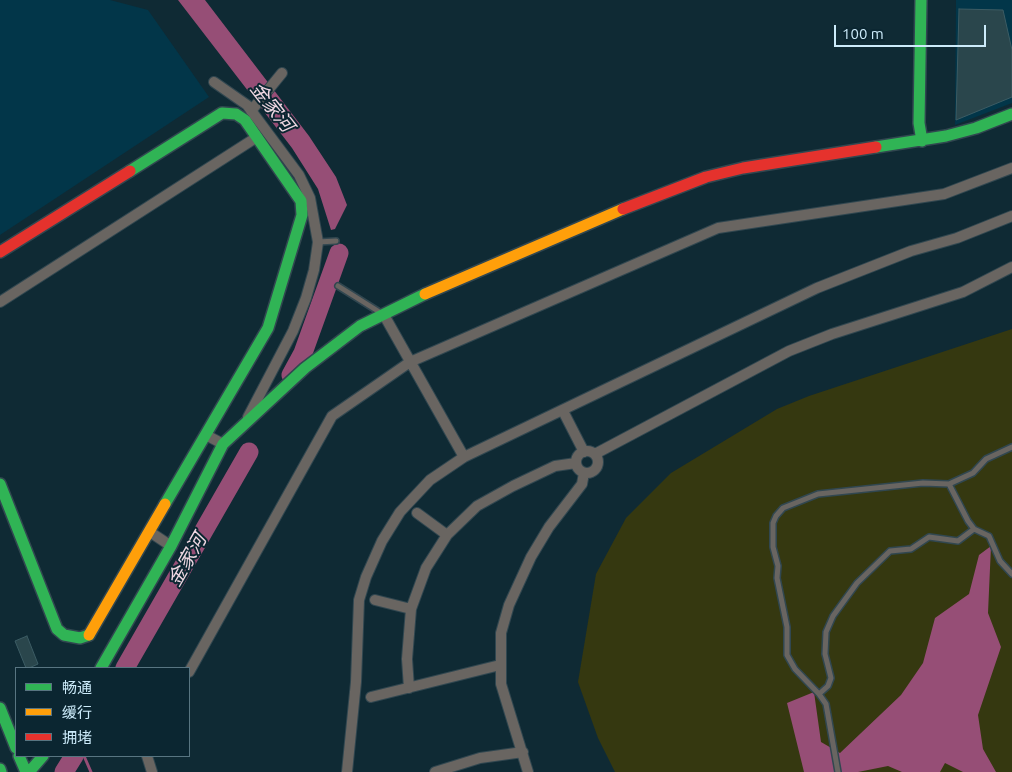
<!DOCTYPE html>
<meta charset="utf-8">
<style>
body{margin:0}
#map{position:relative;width:1012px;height:772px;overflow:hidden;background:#0f2a34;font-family:Ubuntu,"Noto Sans SC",sans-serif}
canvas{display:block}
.legend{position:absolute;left:15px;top:667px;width:175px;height:90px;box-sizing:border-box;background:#0b2631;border:1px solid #587581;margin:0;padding:6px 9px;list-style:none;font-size:15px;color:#ccebfa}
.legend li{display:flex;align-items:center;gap:10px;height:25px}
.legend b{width:25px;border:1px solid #587581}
.scale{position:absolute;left:834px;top:25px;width:152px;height:22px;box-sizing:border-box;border:2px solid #ccebfa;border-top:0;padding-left:6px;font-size:15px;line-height:18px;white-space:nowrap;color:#ccebfa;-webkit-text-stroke:4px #0b2631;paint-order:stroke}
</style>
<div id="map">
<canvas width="1012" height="772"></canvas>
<ul class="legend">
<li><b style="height:6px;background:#30b455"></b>畅通</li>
<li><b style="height:6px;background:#ff9f0a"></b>缓行</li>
<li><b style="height:6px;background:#e5322d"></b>拥堵</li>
</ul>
<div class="scale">100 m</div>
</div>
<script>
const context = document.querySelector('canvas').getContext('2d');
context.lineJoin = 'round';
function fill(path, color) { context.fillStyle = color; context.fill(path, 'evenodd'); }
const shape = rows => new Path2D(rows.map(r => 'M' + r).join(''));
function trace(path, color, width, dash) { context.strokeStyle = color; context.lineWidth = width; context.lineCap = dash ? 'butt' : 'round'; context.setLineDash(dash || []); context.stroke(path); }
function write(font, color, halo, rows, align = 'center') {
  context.font = font + ' Ubuntu,"Noto Sans SC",sans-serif'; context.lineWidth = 4; context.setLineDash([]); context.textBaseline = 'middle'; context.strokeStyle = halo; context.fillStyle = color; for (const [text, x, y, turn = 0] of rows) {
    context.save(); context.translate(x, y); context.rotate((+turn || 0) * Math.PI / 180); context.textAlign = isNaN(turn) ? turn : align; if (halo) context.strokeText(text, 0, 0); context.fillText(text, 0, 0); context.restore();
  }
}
fill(shape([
 [0,0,110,0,148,10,209,97,0,235],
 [956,0,1012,0,1012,103,955,125]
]), '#023649');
fill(shape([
 [1012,329,1012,772,615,772,598,738,578,682,596,574,626,518,671,473,777,409,809,396]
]), '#353810');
fill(shape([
 [178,0,205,0,309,136,336,177,347,205,335,229,331,230,318,189,292,148],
 [991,546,988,613,1001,647,978,715,983,749,996,772,963,772,945,763,940,772,902,772,888,766,858,772,804,772,787,703,814,692,821,742,840,753,901,695,923,663,935,618,969,594,979,555]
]), '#964e76');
trace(shape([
 [84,756,91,772]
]), '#964e76', 3);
trace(shape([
 [291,375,303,353,339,253],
 [125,668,249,452],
 [64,772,74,756]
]), '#964e76', 19);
const building = shape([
 [959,9,1003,10,1012,50,1012,97,956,120,959,9],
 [27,636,38,664,29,668,26,668,15,641,27,636]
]);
fill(building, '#2a464c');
trace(building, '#3c5c64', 1);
const lane = shape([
 [318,242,336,241],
 [338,286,381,313],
 [949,484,968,521,974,529,989,536,1000,561,1012,574],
 [819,694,828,686,831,678,825,654,826,632,833,616,857,583,890,551,911,549,929,537,958,541,974,529],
 [838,772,826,704,819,694,795,669,787,655,787,627,777,578,778,566,773,547,773,523,776,516,783,508,818,494,923,483,949,484,973,473,986,459,1012,447]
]);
const street = shape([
 [214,82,247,105,299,175,310,198,318,242,314,270,306,298,293,331,248,417],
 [251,111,282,73],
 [0,302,257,137],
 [384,315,464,457],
 [563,411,584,452],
 [206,435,223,444],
 '576 462a11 11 0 1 1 22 0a11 11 0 1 1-22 0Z',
 [595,454,789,351,832,334,963,292,1012,267],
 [417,513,447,535],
 [150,532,171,546],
 [375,600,411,609],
 [189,672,332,416,410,362,718,228,944,194,1012,168],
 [409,688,407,659,411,609,426,568,447,535,477,506,513,486,555,466,576,463],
 [371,697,500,665],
 [147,756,152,772],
 [347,772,356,682,359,600,366,577,382,541,400,512,430,480,464,457,817,288,911,251,957,238,1012,216],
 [435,772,480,758,523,752],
 [528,772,501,684,501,633,509,605,531,557,549,527,582,484,584,473]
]);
const fast = shape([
 [921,0,919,123,922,141],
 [876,147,946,136,976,128,1012,114],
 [130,171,222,113,236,114,245,120,301,201,302,215,268,328,165,504],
 [0,484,57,629,64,635,80,638,89,635],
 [101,668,171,546,223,444,305,368,360,326,425,294],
 [0,708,16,748],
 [19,756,26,772],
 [0,769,1,772],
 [29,772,43,756]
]);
const slow = shape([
 [425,294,623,209],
 [89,635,165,504]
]);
const jam = shape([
 [623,209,706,177,743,168,876,147],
 [0,252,130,171]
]);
trace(lane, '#314750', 8);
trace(street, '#314750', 12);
trace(fast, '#314750', 14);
trace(slow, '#314750', 14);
trace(jam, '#314750', 14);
trace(lane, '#696561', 5);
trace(street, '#696561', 10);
trace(fast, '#30b455', 11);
trace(slow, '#ff9f0a', 11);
trace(jam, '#e5322d', 11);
write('italic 19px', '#f0d8e3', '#0b2631', [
 ["金家河",272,107,52],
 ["金家河",187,560,-60]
]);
</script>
